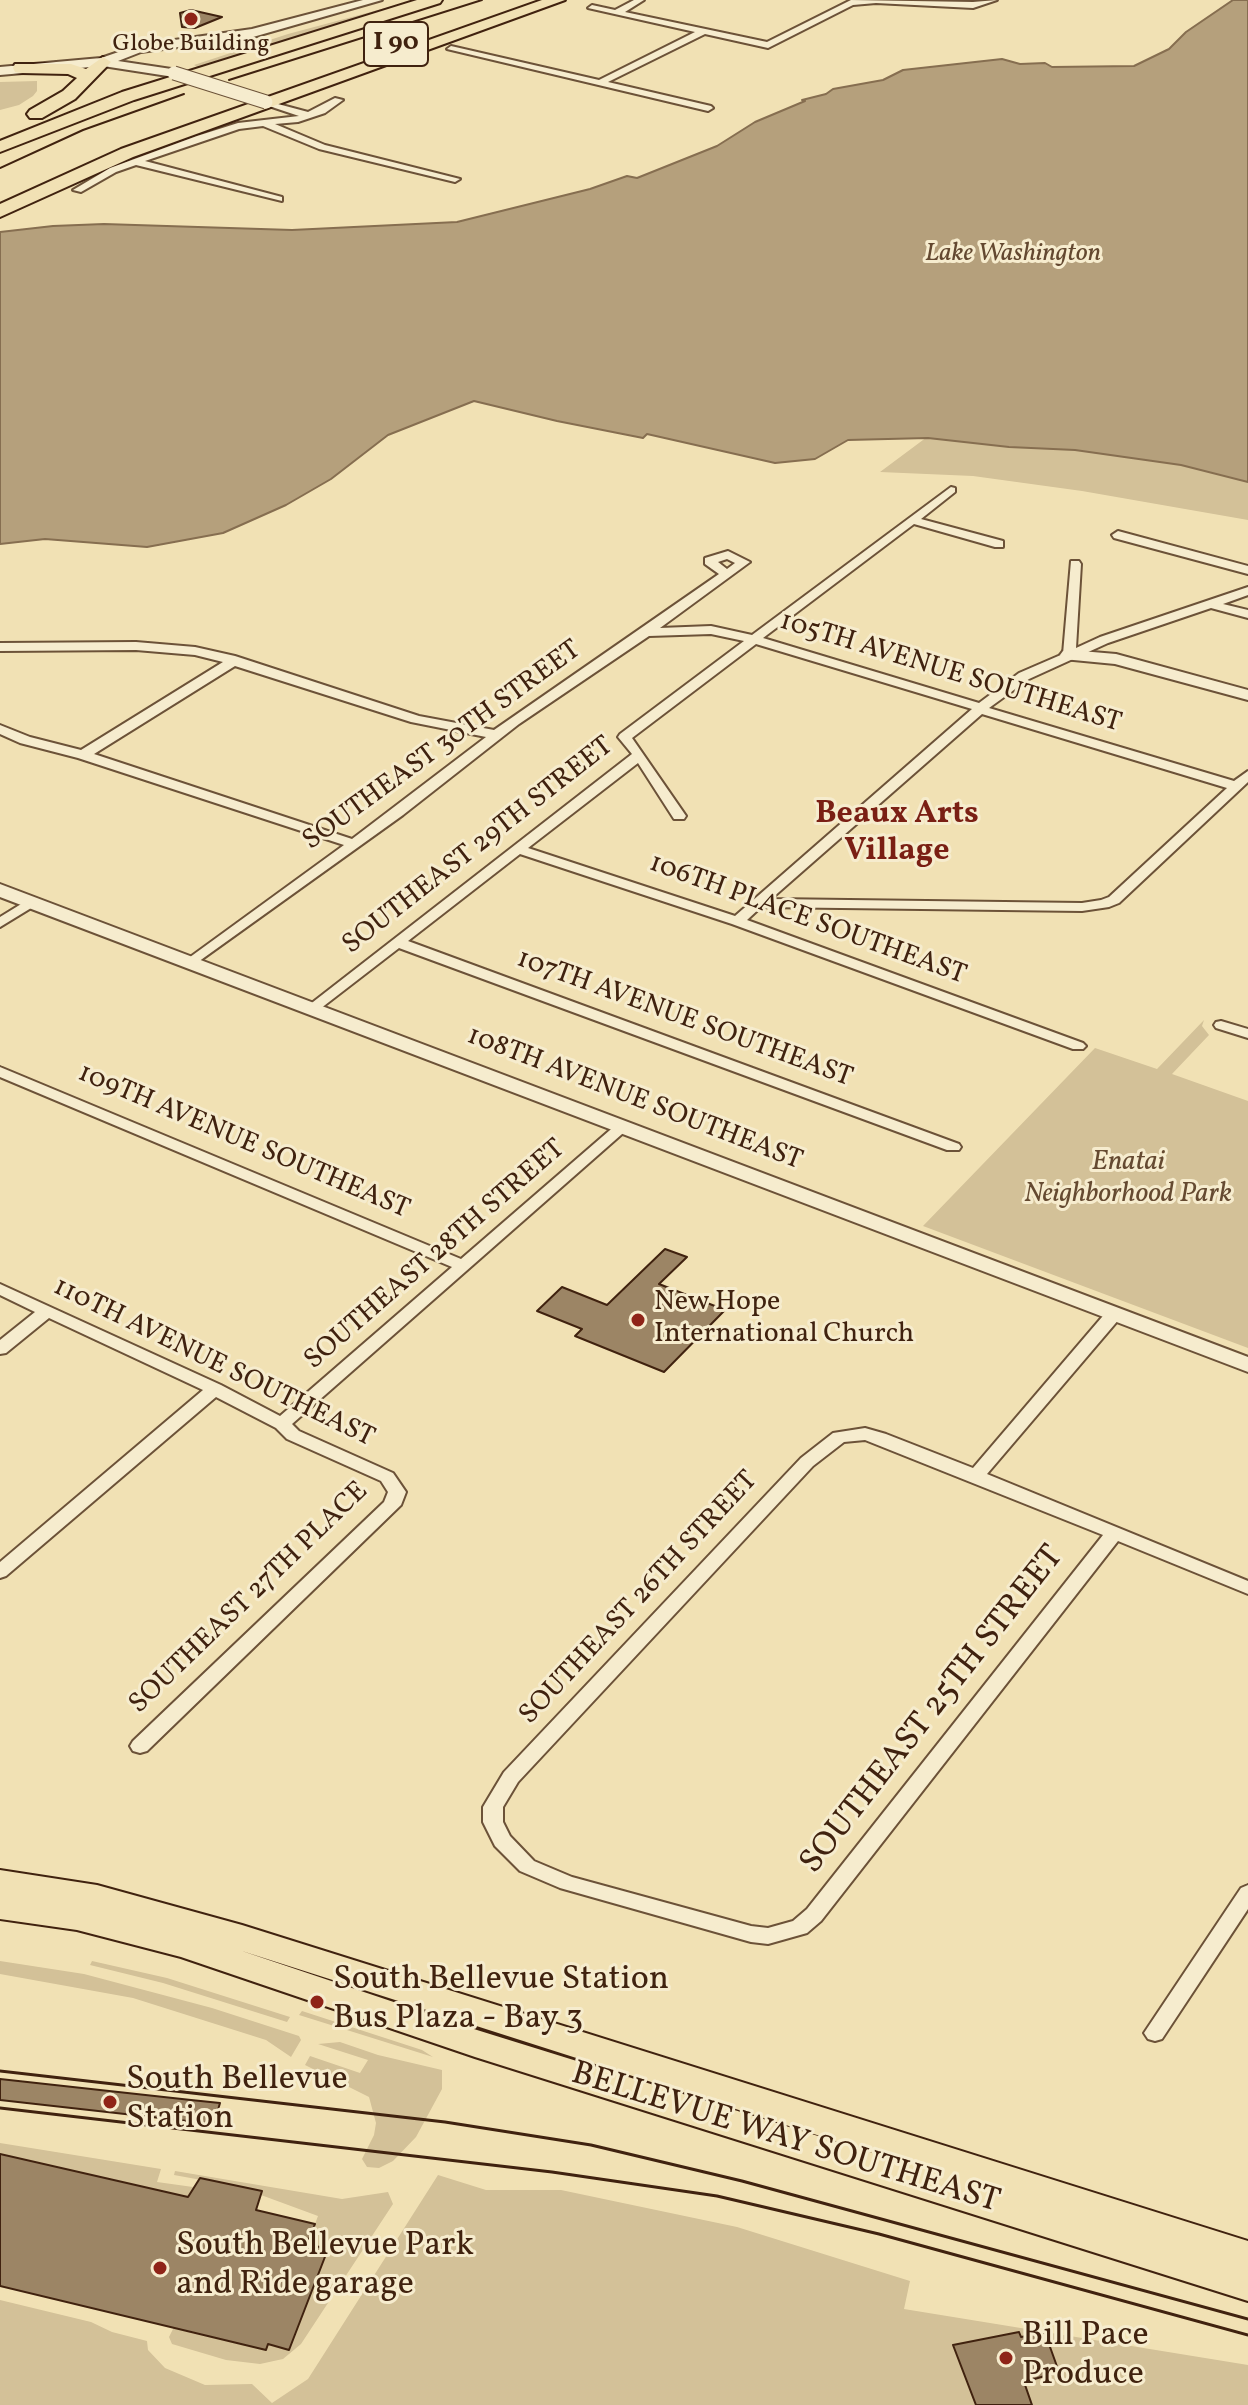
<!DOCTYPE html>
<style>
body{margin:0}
canvas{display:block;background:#f1e1b4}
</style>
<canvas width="1248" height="2405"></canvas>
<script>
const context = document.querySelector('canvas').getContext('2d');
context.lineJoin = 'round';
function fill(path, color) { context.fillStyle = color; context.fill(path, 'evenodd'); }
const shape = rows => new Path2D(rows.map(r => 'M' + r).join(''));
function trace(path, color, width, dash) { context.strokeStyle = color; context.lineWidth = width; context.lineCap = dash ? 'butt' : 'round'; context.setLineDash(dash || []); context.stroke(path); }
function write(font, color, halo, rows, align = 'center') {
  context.font = font + ' Vollkorn,serif'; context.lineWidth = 6; context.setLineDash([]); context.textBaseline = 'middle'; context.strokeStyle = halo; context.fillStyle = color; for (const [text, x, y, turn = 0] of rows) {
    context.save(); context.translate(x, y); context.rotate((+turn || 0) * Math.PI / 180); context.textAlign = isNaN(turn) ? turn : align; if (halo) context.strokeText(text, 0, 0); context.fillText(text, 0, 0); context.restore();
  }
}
fill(shape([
 [393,6,399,6,199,68,194,65,288,34],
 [37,81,37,91,33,96,19,105,0,110,0,82],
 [927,437,1009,447,1075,450,1181,465,1248,482,1248,520,1082,491,973,476,880,472],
 [1204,1020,1202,1026,1209,1035,1172,1074,1248,1101,1248,1348,923,1226,1095,1048,1157,1069],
 [0,1961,84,1974,212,2008,299,2036,301,2040,291,2057,266,2040,133,1998,0,1974],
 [92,1961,167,1978,290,2017,287,2022,163,1983,90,1965],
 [302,2011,422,2050,433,2057,299,2015],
 [340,2042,378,2055,442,2070,442,2089,416,2137,393,2161,379,2168,367,2167,362,2159,374,2135,376,2123,369,2097,305,2065,310,2056,360,2073,368,2060,318,2044],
 [0,2143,161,2169,157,2182,193,2187,188,2197,0,2154],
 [175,2171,342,2199,388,2192,393,2204,301,2344,283,2359,260,2364,226,2360,172,2344,169,2337,174,2327,265,2350,268,2344,289,2349,328,2250,307,2245,318,2216,261,2195,262,2191,174,2175],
 [438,2175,486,2190,561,2190,737,2227,910,2281,904,2309,1248,2365,1248,2405,0,2405,0,2300,91,2322,112,2332,147,2341,148,2350,165,2368,205,2385,252,2384,272,2403,308,2379]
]), '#d3c198');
const water = shape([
 [1233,0,1248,0,1248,482,1181,465,1075,450,1009,447,928,438,848,440,815,459,775,463,647,434,643,438,557,421,474,401,388,435,331,479,286,505,223,533,147,547,45,539,0,544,0,232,53,226,104,224,292,230,457,222,590,189,627,176,637,178,717,146,755,122,805,101,802,100,826,94,833,89,883,80,903,70,1002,59,1020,64,1045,63,1052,67,1134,66,1169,49,1186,32,1233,0]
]);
fill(water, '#b5a07c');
trace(water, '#866e50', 2);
const building = shape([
 [191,10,222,17,195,28,182,27,180,13,191,10],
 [665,1249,687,1257,659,1284,725,1310,664,1372,575,1336,582,1329,537,1311,562,1287,607,1305,665,1249],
 [0,2079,191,2100,220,2103,214,2124,0,2100,0,2079],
 [0,2154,188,2197,200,2178,262,2191,256,2210,315,2224,307,2244,328,2249,289,2350,268,2344,266,2350,0,2286,0,2154],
 [1019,2332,1021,2337,1045,2333,1059,2372,1024,2382,1032,2405,976,2405,953,2345,1019,2332]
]);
fill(building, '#9c8565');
trace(building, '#40220f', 2);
const minor = shape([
 [634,0,644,0,625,12,767,42,851,0,973,2,997,0,973,8,876,3,853,5,768,48,705,34,608,82,711,106,713,108,708,111,447,49,451,46,599,80,695,32,588,8,592,5,615,10,634,0],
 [335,98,343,100,325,113,298,122,275,124,325,145,460,179,455,182,319,149,263,126,239,129,145,161,282,197,282,201,136,165,116,172,81,192,73,190,110,168,197,136,238,123,299,116,263,104,263,100,308,112,335,98],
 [951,487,955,488,955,492,921,519,1003,541,1003,547,995,547,914,524,763,638,979,703,1019,673,1063,654,1071,561,1079,561,1081,564,1076,648,1100,637,1248,587,1248,595,1223,604,1248,610,1248,618,1211,608,1108,643,1029,679,989,708,1234,781,1248,771,1248,782,1119,903,1109,907,1082,911,761,907,747,920,1083,1043,1086,1046,1083,1049,1073,1049,732,924,520,854,408,941,959,1144,961,1147,959,1150,947,1150,399,948,316,1012,306,1012,304,1009,632,754,618,737,620,734,744,641,711,634,649,636,519,724,403,815,191,967,186,966,184,963,186,960,344,845,78,758,20,743,0,734,0,725,30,737,81,750,223,662,195,655,136,650,0,651,0,643,136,642,195,647,235,656,419,716,494,730,719,574,705,564,705,558,728,551,750,562,660,628,711,626,752,635,951,487],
 [727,559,735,563,727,569,718,562,727,559],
 [756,644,972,709,735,916,528,848,638,763,674,819,684,819,686,816,632,738,756,644],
 [235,666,411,722,486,737,352,839,94,754,235,666],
 [982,714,1227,788,1109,897,1101,900,1082,903,771,899,982,714],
 [1118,531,1248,566,1248,574,1114,538,1112,535,1118,531],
 [31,898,36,899,38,902,36,905,0,927,0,917,31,898],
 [1221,1021,1248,1029,1248,1038,1216,1028,1214,1025,1216,1022,1221,1021],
 [0,1067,461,1259,617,1124,622,1122,630,1127,292,1424,299,1431,393,1473,406,1492,401,1505,147,1751,140,1753,133,1751,130,1746,133,1741,384,1502,388,1492,381,1481,287,1439,276,1428,216,1397,6,1576,0,1578,0,1562,203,1390,49,1318,6,1353,0,1354,0,1340,35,1312,0,1295,0,1284,221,1385,280,1416,452,1267,0,1077,0,1067],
 [1114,1309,1120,1310,1122,1314,1120,1318,987,1474,1248,1581,1248,1594,1118,1541,821,1921,807,1933,768,1944,751,1942,560,1888,520,1871,495,1846,483,1822,483,1807,504,1772,801,1458,833,1433,865,1428,886,1434,973,1468,1108,1310,1114,1309],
 [865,1440,1103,1535,807,1909,793,1921,768,1928,751,1926,572,1877,534,1861,510,1836,503,1822,503,1807,518,1782,813,1466,844,1442,865,1440],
 [1248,1885,1248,1909,1162,2039,1155,2041,1148,2039,1144,2033,1148,2027,1241,1888,1248,1885]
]);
const tertiary = shape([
 [363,0,382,0,253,37,141,52,118,61,178,70,178,76,174,77,103,66,0,75,0,67,101,58,139,45,252,29,363,0],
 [1069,650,1116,654,1248,690,1248,700,1115,664,1063,659,1060,655,1063,651,1069,650],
 [0,884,1248,1357,1248,1372,0,897,0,884]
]);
const primary = shape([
 [0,1870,97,1885,242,1925,1248,2241,1248,2301,475,2057,181,1957,77,1930,0,1919,0,1870],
 [236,1949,242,1951,892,2159,477,2030,236,1949]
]);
const motorway = shape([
 [417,0,442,0,440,3,134,100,0,152,0,141,122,92,417,0],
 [542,0,565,0,133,157,0,217,0,204,121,149,542,0],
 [103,57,111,62,75,99,42,118,30,118,27,114,30,110,63,91,77,78,68,74,21,73,15,72,13,68,15,64,71,64,86,69,103,57]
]);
trace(minor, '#6c5238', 4);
trace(tertiary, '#6c5238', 4);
trace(primary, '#40220f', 4);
trace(motorway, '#40220f', 4);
fill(minor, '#f6ecce');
fill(tertiary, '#f6ecce');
fill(primary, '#f1e1b4');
fill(motorway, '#f1e1b4');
trace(shape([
 [229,80,482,0],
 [0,168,83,130,184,94]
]), '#40220f', 2);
trace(shape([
 [0,2071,445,2122,591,2145,742,2181,1248,2319],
 [0,2108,552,2172,717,2196,879,2234,1248,2335]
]), '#40220f', 3);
const tertiaryBridge = shape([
 [174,73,266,102]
]);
trace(tertiaryBridge, '#6c5238', 15, []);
trace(tertiaryBridge, '#f6ecce', 13);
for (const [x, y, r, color] of [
 [191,19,8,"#8f2418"],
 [638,1320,8,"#8f2418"],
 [317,2002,8,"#8f2418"],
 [110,2102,8,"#8f2418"],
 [160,2268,8,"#8f2418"],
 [1006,2358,8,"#8f2418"]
]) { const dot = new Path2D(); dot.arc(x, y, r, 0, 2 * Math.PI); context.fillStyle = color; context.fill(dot); trace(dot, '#f6ecce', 3); }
write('24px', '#40220f', '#f6ecce', [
 ["Globe Building",191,46]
]);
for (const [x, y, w] of [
 [396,44,64]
]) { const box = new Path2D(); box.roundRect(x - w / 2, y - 22, w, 44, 6); context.fillStyle = '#f6ecce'; context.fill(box); trace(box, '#40220f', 2); }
write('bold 26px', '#40220f', null, [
 ["I 90",396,44]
]);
write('italic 26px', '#634830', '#f6ecce', [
 ["Lake Washington",1013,255]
]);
write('28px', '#40220f', '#f6ecce', [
 ["105TH AVENUE SOUTHEAST",950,674,17],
 ["SOUTHEAST 30TH STREET",443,747,-36],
 ["SOUTHEAST 29TH STREET",479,847,-38],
 ["106TH PLACE SOUTHEAST",807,921,20],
 ["107TH AVENUE SOUTHEAST",684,1020,20],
 ["108TH AVENUE SOUTHEAST",634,1100,21],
 ["109TH AVENUE SOUTHEAST",243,1143,23],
 ["SOUTHEAST 28TH STREET",436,1256,-41],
 ["110TH AVENUE SOUTHEAST",213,1364,26],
 ["SOUTHEAST 27TH PLACE",250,1599,-44],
 ["SOUTHEAST 26TH STREET",640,1599,-47]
]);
write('italic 28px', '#654a31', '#f6ecce', [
 ["Enatai",1128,1164],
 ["Neighborhood Park",1128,1196]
]);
write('28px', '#40220f', '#f6ecce', [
 ["New Hope",654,1304],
 ["International Church",654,1336]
], 'left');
write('bold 32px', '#7a1f14', '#f6ecce', [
 ["Beaux Arts",897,816],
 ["Village",897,853]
]);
write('34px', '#40220f', '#f6ecce', [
 ["SOUTHEAST 25TH STREET",934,1711,-52],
 ["BELLEVUE WAY SOUTHEAST",785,2140,17]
]);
write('34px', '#40220f', '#f6ecce', [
 ["South Bellevue Station",333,1982],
 ["Bus Plaza - Bay 3",333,2021],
 ["South Bellevue",126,2082],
 ["Station",126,2121],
 ["South Bellevue Park",176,2248],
 ["and Ride garage",176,2287],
 ["Bill Pace",1022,2338],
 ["Produce",1022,2377]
], 'left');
</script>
